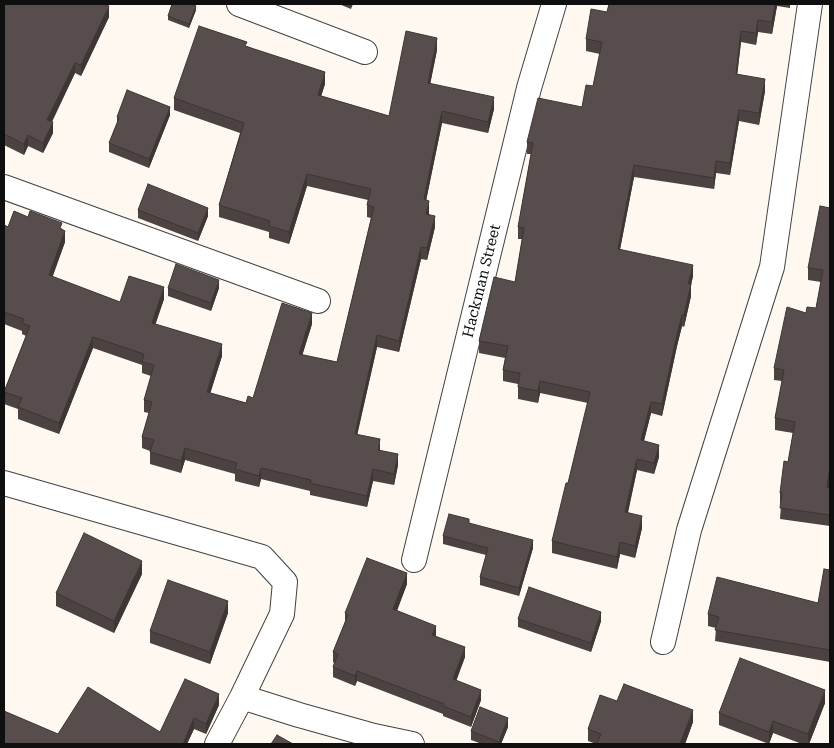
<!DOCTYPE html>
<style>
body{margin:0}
#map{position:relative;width:834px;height:748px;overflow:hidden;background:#fef8f1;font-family:"Roboto Serif",serif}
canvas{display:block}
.frame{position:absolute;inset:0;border:5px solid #0f0f0f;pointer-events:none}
</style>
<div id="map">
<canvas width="834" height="748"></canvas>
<div class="frame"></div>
</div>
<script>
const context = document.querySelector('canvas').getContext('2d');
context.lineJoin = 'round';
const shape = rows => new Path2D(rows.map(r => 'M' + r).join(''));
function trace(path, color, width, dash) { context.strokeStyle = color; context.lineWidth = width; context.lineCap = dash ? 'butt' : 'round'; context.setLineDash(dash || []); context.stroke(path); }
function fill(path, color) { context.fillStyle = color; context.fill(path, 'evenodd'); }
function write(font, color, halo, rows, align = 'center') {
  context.font = font + ' "Roboto Serif",serif'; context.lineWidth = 5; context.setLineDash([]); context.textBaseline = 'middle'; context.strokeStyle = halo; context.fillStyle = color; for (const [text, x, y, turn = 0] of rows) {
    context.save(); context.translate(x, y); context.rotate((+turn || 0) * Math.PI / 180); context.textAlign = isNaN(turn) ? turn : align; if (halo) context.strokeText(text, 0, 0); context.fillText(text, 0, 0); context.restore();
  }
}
const minor = shape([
 [239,4,365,52],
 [4,187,318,301],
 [4,483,262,557,285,582,282,614,242,697,217,744],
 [414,560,529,88,554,4],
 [663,642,689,530,772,267,810,4],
 [242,697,299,715,374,736,412,744]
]);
trace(minor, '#424242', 26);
trace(minor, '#fff', 24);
fill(shape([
 [4,4,109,17,81,76,75,73,52,122,53,133,43,153,28,146,24,155,4,145],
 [339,4,353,4,351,9],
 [609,4,790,4,790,8,777,6,772,34,758,32,756,45,741,42,737,74,765,91,759,125,739,121,730,175,716,173,714,189,634,177,620,249,693,276,691,285,691,296,684,327,682,326,677,346,662,416,651,413,644,441,659,457,654,474,637,470,628,513,642,528,635,558,620,554,617,569,552,553,552,541,568,483,588,403,540,393,538,403,518,399,518,384,503,381,503,370,505,358,479,353,479,341,515,282,522,239,518,239,518,227,531,154,527,154,527,142,582,107,593,86,600,54,586,51,586,39,607,12],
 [196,10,189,28,168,20,168,16],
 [247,46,325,84,321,96,389,116,437,50,430,84,494,109,488,133,442,123,426,200,429,212,429,214,435,227,427,260,421,259,399,352,377,347,357,434,380,450,398,465,394,485,373,481,367,507,310,495,310,491,261,479,259,487,235,481,235,474,185,460,181,473,150,464,150,451,142,448,142,437,149,413,144,412,144,400,151,376,142,373,142,365,93,348,59,434,18,419,18,409,4,404,4,392,26,336,22,334,22,331,4,324,4,225,8,227,28,217,62,229,65,242,52,277,120,302,164,299,155,324,222,356,210,393,246,403,253,398,312,324,302,355,337,362,371,218,367,217,367,205,368,200,307,186,289,244,269,238,269,232,219,217,219,205,240,133,174,110,174,98],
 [170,115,149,168,109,152,109,143,117,123,117,117],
 [830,208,829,488,830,488,830,526,780,519,781,505,780,505,780,493,788,462,793,433,775,430,775,418,782,381,774,380,774,368,806,313,816,308,821,282,808,280,808,268],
 [138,210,208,216,198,241,138,218],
 [168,288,219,288,211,311,168,296],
 [469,523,533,548,519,596,480,585,480,577,486,555,443,544,443,536],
 [830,570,830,662,715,641,716,628,708,626,708,614,818,603],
 [142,574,114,633,56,606,56,593],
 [407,584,397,611,436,636,465,657,456,680,481,700,471,727,443,716,443,714,357,681,355,686,333,677,333,667,334,663,333,662,333,652,345,622,345,613],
 [228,613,210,664,150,643,150,631],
 [518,619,601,621,591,652,518,627],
 [617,701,693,722,685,744,596,744,588,741,588,729],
 [825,703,809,744,802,744,773,733,769,744,719,725,719,713],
 [219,705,206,734,194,729,187,744,58,734,160,732],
 [508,727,501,744,482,744,471,740,471,731]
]), '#4b4241');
fill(shape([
 [775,4,777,4,777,6,772,34,772,22],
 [109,6,109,17,81,76,81,65],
 [196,6,196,10,189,28,189,24],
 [758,20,758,32,756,45,756,33],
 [741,31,741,42,736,86,736,74],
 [437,38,437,50,428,95,428,83],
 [75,63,75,73,47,131,47,120],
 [325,72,325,84,318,106,318,95],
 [765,79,765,91,759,125,759,113],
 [494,97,494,109,488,133,488,122],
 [170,107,170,115,149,168,149,159],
 [739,110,739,121,730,175,730,163],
 [442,111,442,123,424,211,424,199],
 [53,122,53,133,43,153,43,143],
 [28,135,28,146,24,155,24,144],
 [716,161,716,173,714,189,714,178],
 [634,165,634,177,618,260,618,249],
 [307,174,307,186,289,244,289,232],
 [429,201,429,212,426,225,426,214],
 [208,208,208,216,198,241,198,233],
 [435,216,435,227,427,260,427,248],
 [65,231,65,242,49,287,49,275],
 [421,247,421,259,399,352,399,341],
 [693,265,693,276,691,285,691,296,684,327,684,315,688,284],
 [219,280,219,288,211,311,211,303],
 [164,287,164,299,152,335,152,323],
 [312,313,312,324,299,366,299,354],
 [682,315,682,326,677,346,662,416,662,404,677,334],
 [377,335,377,347,355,445,355,434],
 [93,337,93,348,59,434,59,423],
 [222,344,222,356,207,404,207,392],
 [540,381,540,393,538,403,538,391],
 [651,402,651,413,641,452,641,440],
 [380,439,380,451,378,450],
 [659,445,659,457,654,474,654,463],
 [185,448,185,460,181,473,181,461],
 [398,454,398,465,394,485,394,474],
 [637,459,637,470,625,524,625,512],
 [830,466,830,478,827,499,827,487],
 [261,468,261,479,259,487,259,476],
 [373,469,373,481,367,507,367,496],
 [642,516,642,528,635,558,635,546],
 [533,540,533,548,519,596,519,588],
 [620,542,620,554,617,569,617,557],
 [142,561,142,574,114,633,114,621],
 [407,573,407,584,393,620,393,609],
 [228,601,228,613,210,664,210,652],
 [601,612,601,621,591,652,591,643],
 [436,626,436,636,432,635],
 [465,647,465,657,453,690,453,679],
 [357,671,357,681,355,686,355,676],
 [481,690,481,700,471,727,471,717],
 [825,690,825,703,809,744,808,744,808,734],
 [219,694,219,705,206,734,206,724],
 [693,710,693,722,685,744,680,744],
 [194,718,194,729,187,744,183,744],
 [508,718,508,727,501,744,499,744,499,742],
 [773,721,773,733,769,744,769,732]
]), '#3d3635');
const building = shape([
 [4,4,103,4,109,6,81,65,75,63,47,120,53,122,43,143,28,135,24,144,4,134,4,4],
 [172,4,190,4,196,6,189,24,168,16,172,4],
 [609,4,775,4,772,22,758,20,756,33,741,31,736,74,765,79,759,113,739,110,730,163,716,161,714,178,634,165,618,249,693,265,688,284,691,284,684,315,682,315,677,334,662,404,651,402,641,440,659,445,654,463,637,459,625,512,642,516,635,546,620,542,617,557,552,541,566,483,568,483,590,392,540,381,538,391,518,387,520,373,503,370,508,346,479,341,494,277,515,282,524,228,518,227,533,143,527,142,538,98,582,107,586,85,593,86,602,42,586,39,591,9,607,12,609,4],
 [199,26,247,42,245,46,325,72,318,95,389,116,406,31,437,38,428,83,494,97,488,122,442,111,424,199,429,201,426,214,435,216,427,248,421,247,399,341,377,335,355,434,380,439,378,450,398,454,394,474,373,469,367,496,310,483,311,480,261,468,259,476,235,469,237,463,185,448,181,461,150,452,154,440,142,437,152,402,144,400,154,365,142,362,144,354,93,337,59,423,18,407,22,398,4,392,30,326,22,323,24,319,4,312,4,225,8,227,14,211,28,217,30,211,62,223,60,228,65,231,49,275,120,302,129,276,164,287,152,323,222,344,207,392,246,403,248,396,253,398,282,303,312,313,299,354,337,362,374,207,367,205,371,189,307,174,289,232,269,226,270,221,219,205,244,123,174,98,199,26],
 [127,90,170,107,149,159,109,143,119,118,117,117,127,90],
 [148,184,208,208,198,233,138,210,148,184],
 [820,206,830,208,830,466,827,487,830,488,830,515,780,508,782,493,780,493,784,461,788,462,795,422,775,418,784,370,774,368,787,307,806,313,807,307,816,308,823,270,808,268,820,206],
 [176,264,219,280,211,303,168,288,176,264],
 [449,514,469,519,469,523,533,540,519,588,480,577,488,548,443,536,449,514],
 [84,533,142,561,114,621,56,593,84,533],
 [367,558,407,573,393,609,436,626,432,635,465,647,453,679,481,690,471,717,443,706,444,704,357,671,355,676,333,667,338,654,333,652,348,615,345,613,367,558],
 [824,569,830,570,830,650,715,630,719,617,708,614,717,577,818,603,824,569],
 [168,580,228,601,210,652,150,631,168,580],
 [529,587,601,612,591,643,518,619,529,587],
 [740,658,825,690,808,734,773,721,769,732,719,713,740,658],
 [185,679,219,694,206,724,194,718,183,744,4,744,4,711,58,734,88,687,160,732,185,679],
 [624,684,693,710,680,744,600,744,597,743,601,734,588,729,600,695,617,701,624,684],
 [480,707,508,718,499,742,471,731,480,707],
 [277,735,293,744,271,744,277,735]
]);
fill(building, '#574d4c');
trace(building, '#3d3635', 1);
write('15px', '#0f0f0f', '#fff', [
 ["Hackman Street",482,281,-76]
]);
</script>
